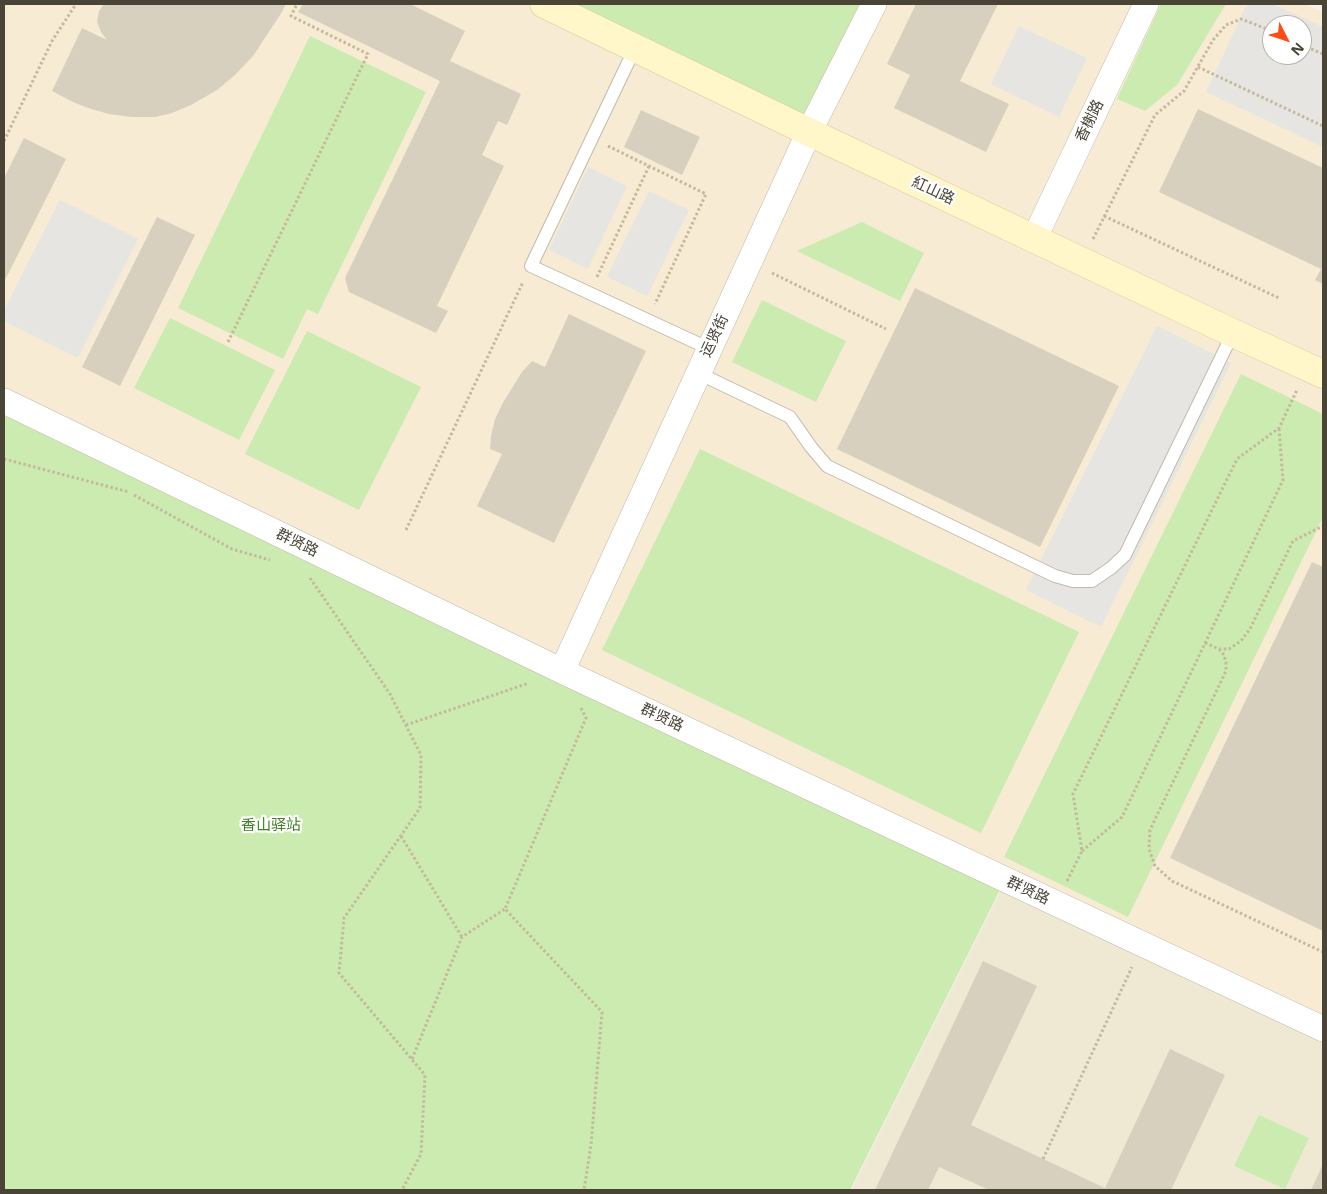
<!DOCTYPE html>
<meta charset="utf-8">
<style>
body{margin:0}
#map{position:relative;width:1327px;height:1194px;overflow:hidden;background:#f5f3e9;font-family:"Open Sans",sans-serif}
canvas{display:block}
.frame{position:absolute;inset:0;border:5px solid #4a4437;pointer-events:none}
.north{position:absolute;left:1262px;top:15px;width:50px;height:50px;box-sizing:border-box;background:#fff;border:1px solid #b7b4af;border-radius:50%;rotate:131deg;font-size:14px;font-weight:700;line-height:20px;text-align:center;color:#4a4437}
.north::after{content:'';display:block;margin:auto;width:18px;height:22px;background:#ff4c17;clip-path:polygon(50% 0,100% 100%,50% 72%,0 100%)}
</style>
<div id="map">
<canvas width="1327" height="1194"></canvas>
<div class="frame"></div>
<div class="north">N</div>
</div>
<script>
const context = document.querySelector('canvas').getContext('2d');
context.lineJoin = 'round';
function fill(path, color) { context.fillStyle = color; context.fill(path, 'evenodd'); }
const shape = rows => new Path2D(rows.map(r => 'M' + r).join(''));
function trace(path, color, width, dash) { context.strokeStyle = color; context.lineWidth = width; context.lineCap = dash ? 'butt' : 'round'; context.setLineDash(dash || []); context.stroke(path); }
function write(font, color, halo, rows, align = 'center') {
  context.font = font + ' "Open Sans","Noto Sans SC",sans-serif'; context.lineWidth = 4.5; context.setLineDash([]); context.textBaseline = 'middle'; context.strokeStyle = halo; context.fillStyle = color; for (const [text, x, y, turn = 0] of rows) {
    context.save(); context.translate(x, y); context.rotate((+turn || 0) * Math.PI / 180); context.textAlign = isNaN(turn) ? turn : align; if (halo) context.strokeText(text, 0, 0); context.fillText(text, 0, 0); context.restore();
  }
}
fill(shape([
 [4,4,1305,4,1323,12,1323,1027,4,398],
 [1272,25,1302,25,1302,55,1272,55]
]), '#f7ebd4');
fill(shape([
 [1006,880,1323,1029,1323,1190,851,1190]
]), '#efe9d3');
fill(shape([
 [560,4,863,4,805,122],
 [1161,4,1226,4,1177,85,1145,111,1117,99],
 [310,36,426,92,318,314,307,309,283,359,178,308],
 [862,222,924,253,900,301,797,251],
 [762,300,846,341,816,402,732,362],
 [170,318,275,370,239,440,134,388],
 [307,331,421,387,359,510,245,454],
 [1241,374,1323,414,1323,517,1128,917,1004,857],
 [4,401,1005,880,850,1190,4,1190],
 [700,449,1079,632,981,833,602,650],
 [1259,1115,1309,1138,1285,1189,1234,1166]
]), '#ccebb1');
fill(shape([
 [1247,4,1273,4,1323,27,1323,147,1206,92],
 [1272,25,1302,25,1302,55,1272,55],
 [1019,26,1087,58,1059,117,991,84],
 [588,167,627,186,588,269,549,250],
 [649,191,689,210,647,296,607,277],
 [60,200,138,239,78,358,4,321,4,310],
 [1157,326,1231,363,1101,627,1026,590]
]), '#e7e5e1');
fill(shape([
 [104,4,286,4,280,15,253,56,235,75,217,90,191,105,172,113,155,117,131,117,109,114,88,108,73,102,52,91,82,28,107,40,101,32,97,22,99,11],
 [303,4,410,4,465,31,450,61,521,94,507,125,498,121,482,155,504,166,437,306,448,311,436,333,349,292,345,278,440,81,298,12],
 [916,4,998,4,960,81,1009,104,986,152,894,108,910,75,887,64],
 [1198,109,1323,168,1323,284,1315,280,1321,269,1159,192],
 [641,110,700,137,682,175,624,147],
 [24,138,66,159,4,282,4,178],
 [157,217,195,235,120,386,82,367],
 [915,288,1119,386,1040,547,837,449],
 [569,314,646,351,554,543,477,506,502,454,490,449,491,436,495,419,504,401,522,372,532,361,545,367],
 [1312,562,1323,567,1323,931,1170,858],
 [983,961,1037,986,971,1125,1105,1188,1170,1049,1225,1075,1171,1190,989,1190,939,1167,928,1190,875,1190],
 [1323,1164,1323,1190,1311,1190]
]), '#d8d0be');
const lane = shape([
 [635,48,531,266,710,349],
 [698,373,790,417,811,447,827,466,1055,576,1073,581,1092,581,1111,568,1125,555,1233,333]
]);
const street = shape([
 [1034,239,1146,4],
 [4,401,562,671,1323,1029],
 [562,671,809,132,874,4]
]);
const secondary = shape([
 [544,4,809,132,1233,333,1323,374]
]);
trace(lane, '#c1bbab', 14);
trace(street, '#c1bbab', 26);
trace(secondary, '#d7cb98', 29);
trace(shape([
 [1302,45,1323,54],
 [1198,67,1323,126],
 [4,141,52,41,76,4],
 [608,146,706,194,655,304],
 [1104,216,1279,298],
 [1093,239,1155,115,1184,91,1213,40,1226,25,1241,19,1272,31],
 [772,273,886,329],
 [597,277,649,166],
 [228,342,368,54,291,16,297,4],
 [4,459,129,492],
 [134,495,232,549,270,560],
 [406,530,523,282],
 [310,578,390,694,421,755,420,808,344,918,339,973,425,1075,421,1154,402,1190],
 [1205,643,1219,649,1229,649,1241,641,1250,629,1293,541,1323,526],
 [1219,649,1224,655,1226,663,1226,671,1150,830,1149,849,1155,866,1172,881,1323,952],
 [581,708,586,718,505,909,602,1012,591,1145,584,1190],
 [406,725,529,683],
 [401,836,462,937],
 [1082,851,1122,817,1283,480,1279,429],
 [1067,881,1082,851,1073,794,1237,459,1279,428,1297,390],
 [412,1059,462,937,505,909],
 [1043,1159,1132,967]
]), '#c4b99c', 3, [2.5, 2.5]);
trace(lane, '#fff', 12);
trace(street, '#fff', 25);
trace(secondary, '#fff6ca', 28);
write('15px', '#4a4437', '#fff', [
 ["香榭路",1090,121,-64],
 ["紅山路",933,191,25],
 ["运贤街",715,336,-65],
 ["群贤路",297,543,26],
 ["群贤路",662,718,25],
 ["群贤路",1028,891,25]
]);
write('15px', '#417f27', '#fff', [
 ["香山驿站",271,826]
]);
</script>
